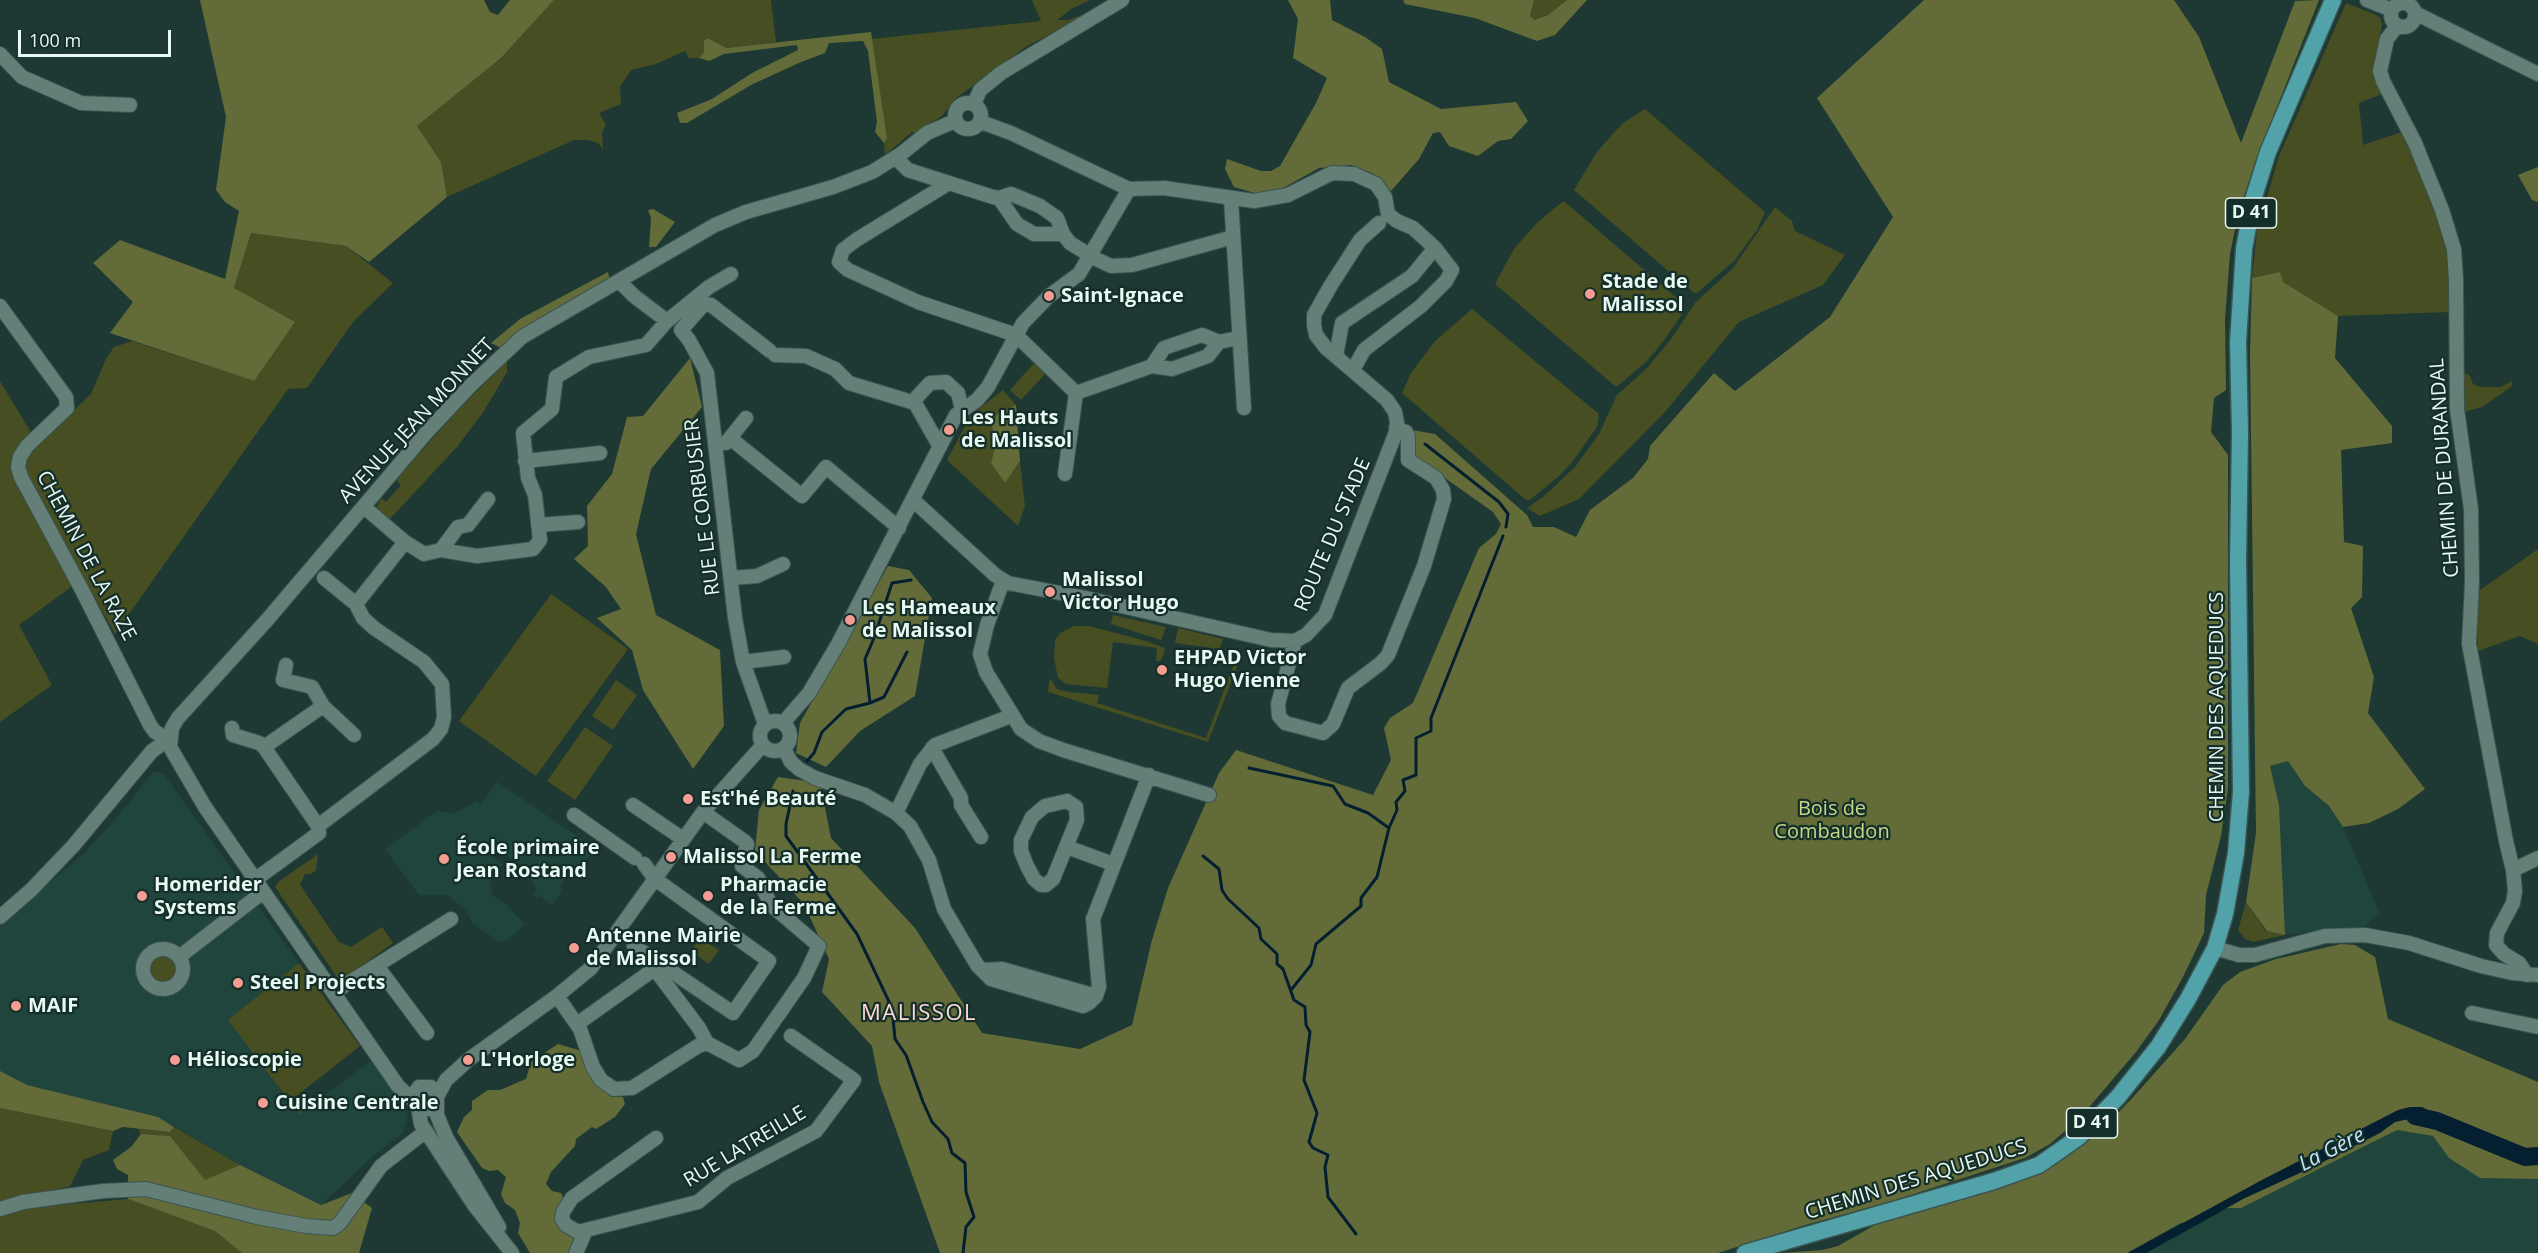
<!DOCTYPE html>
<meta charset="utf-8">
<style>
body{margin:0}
#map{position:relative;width:2538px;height:1253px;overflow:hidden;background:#1e3933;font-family:"Open Sans",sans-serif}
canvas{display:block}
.scale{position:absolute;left:18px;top:30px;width:153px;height:27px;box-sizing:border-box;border:3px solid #e8f8f3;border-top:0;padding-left:8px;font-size:18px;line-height:21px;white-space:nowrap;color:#e8f8f3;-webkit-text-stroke:4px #142e29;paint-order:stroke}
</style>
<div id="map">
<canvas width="2538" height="1253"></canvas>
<div class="scale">100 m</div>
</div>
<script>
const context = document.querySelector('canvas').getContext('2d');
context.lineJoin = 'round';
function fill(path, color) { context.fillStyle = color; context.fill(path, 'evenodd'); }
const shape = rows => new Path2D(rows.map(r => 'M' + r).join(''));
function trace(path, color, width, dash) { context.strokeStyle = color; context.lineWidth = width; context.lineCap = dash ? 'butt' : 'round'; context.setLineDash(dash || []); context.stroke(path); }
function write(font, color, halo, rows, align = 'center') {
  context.font = font + ' "Open Sans",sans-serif'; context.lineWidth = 4.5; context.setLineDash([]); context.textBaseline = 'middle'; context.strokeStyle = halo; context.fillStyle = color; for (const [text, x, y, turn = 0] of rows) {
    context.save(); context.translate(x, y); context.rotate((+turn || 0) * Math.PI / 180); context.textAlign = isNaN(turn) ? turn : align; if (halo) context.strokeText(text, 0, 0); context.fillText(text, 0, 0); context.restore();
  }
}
fill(shape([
 [2288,761,2305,786,2329,806,2343,827,2379,912,2363,928,2344,927,2285,935,2279,805,2270,766],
 [154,771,164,774,299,963,229,1020,299,1114,371,1061,406,1108,408,1115,403,1133,372,1157,321,1205,240,1165,158,1117,27,1085,0,1071,0,924,80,857,113,822],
 [497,782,595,848,575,875,572,873,570,878,565,878,561,885,562,892,552,905,539,896,537,898,533,895,537,889,529,877,521,872,520,864,504,853,490,856,503,864,497,874,494,873,490,879,492,895,506,904,525,925,507,940,500,942,473,924,467,912,448,895,419,895,385,849,437,811,454,814,476,801,481,804],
 [2397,1130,2433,1136,2449,1158,2480,1178,2538,1179,2538,1253,2146,1253,2228,1208,2241,1208]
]), '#20453d');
fill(shape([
 [554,0,771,0,776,42,726,48,704,41,704,52,699,58,689,58,685,51,656,64,631,70,620,87,621,104,599,113,606,125,602,133,603,149,598,143,588,140,574,140,447,197,441,162,417,126,501,58],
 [1032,0,1090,0,1071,9,1057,20,1068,20,1092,11,1092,13,1027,46,955,99,942,116,916,133,912,132,885,155,884,143,887,138,871,39,1041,21],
 [1534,0,1567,0,1548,15,1535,20,1530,16],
 [2346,3,2376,15,2380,18,2382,24,2376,66,2384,93,2359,103,2363,145,2405,131,2450,249,2451,312,2338,316,2282,282,2279,272,2252,278,2257,231,2279,156],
 [1645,109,1765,212,1757,230,1735,260,1697,293,1694,293,1574,190,1597,152,1610,137,1623,123],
 [1562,202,1565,202,1685,305,1683,313,1662,343,1648,360,1618,386,1615,386,1495,284,1514,249,1537,223],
 [1775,207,1792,221,1795,231,1845,255,1823,285,1739,322,1665,412,1579,499,1540,516,1527,508,1543,497,1575,467,1599,434,1617,395,1646,369,1671,339,1695,303,1733,268],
 [251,233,346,246,393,283,353,322,307,388,288,389,115,634,28,478,25,468,26,460,37,445,91,394,106,359,114,347,132,341,254,381,234,288],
 [1472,309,1599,414,1597,427,1573,461,1559,476,1530,500,1526,500,1402,393,1411,373,1435,341],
 [507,361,507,372,484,411,457,447,388,521,376,509,381,498,386,502,401,485,396,480,457,411],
 [1035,362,1046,373,1021,400,1010,390],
 [2460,370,2470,376,2473,384,2480,387,2501,387,2512,381,2512,386,2482,407,2462,413],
 [0,381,32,434,14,458,74,585,19,625,52,685,0,722],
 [1003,390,1016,405,997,414,992,427,996,443,991,463,1005,483,1020,461,1025,506,1018,526,947,460,971,415],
 [2538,549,2538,644,2520,636,2478,651,2476,593],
 [551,594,628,649,536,776,459,721],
 [1113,615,1166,627,1161,640,1111,624],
 [1074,626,1089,626,1146,641,1165,648,1163,656,1160,661,1156,661,1157,648,1113,642,1107,688,1066,684,1058,678,1054,658,1055,640,1060,633],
 [1178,628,1223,639,1220,649,1175,643],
 [1235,661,1239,662,1208,742,1048,692,1050,678,1057,689,1069,692,1099,695,1097,703,1206,738],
 [616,680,637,695,613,730,592,716],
 [585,727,613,746,575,800,547,781],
 [318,854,316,870,311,874,305,874,300,885,339,942,351,947,382,927,393,943,343,979,337,977,275,887,278,882],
 [2246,902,2266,931,2285,935,2253,942,2245,939,2238,930],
 [700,938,719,950,709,964,691,951],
 '150 969a13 13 0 1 1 26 0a13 13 0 1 1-26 0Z',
 [299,963,360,1046,294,1098,304,1111,299,1114,228,1020],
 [0,1108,113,1131,109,1150,83,1160,70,1186,0,1205],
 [174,1127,240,1165,205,1181,170,1136,141,1134,138,1129,170,1132],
 [128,1199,215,1231,242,1253,0,1253,0,1215,25,1208]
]), '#464e22');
fill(shape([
 [200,0,484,0,490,12,498,15,510,0,554,0,501,58,417,126,441,162,447,197,369,262,346,246,251,233,234,288,295,322,254,381,110,333,133,302,93,263,120,240,225,279,239,211,225,202,216,190,226,117],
 [1288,0,1330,0,1332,20,1365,37,1382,49,1389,82,1441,109,1516,102,1528,121,1511,139,1498,141,1478,156,1449,146,1440,132,1433,133,1419,159,1391,191,1372,173,1351,165,1319,168,1276,192,1258,194,1234,187,1225,169,1227,159,1261,171,1271,171,1280,166,1316,103,1327,78,1293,58,1298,19],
 [1403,0,1534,0,1530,16,1535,20,1548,15,1567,0,1587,0,1555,35,1537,41,1475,18,1405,4],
 [1924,0,2174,0,2199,37,2241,143,2295,1,2319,0,2256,160,2238,214,2230,254,2225,319,2226,390,2214,398,2211,432,2228,455,2228,788,2221,836,2206,895,2204,933,2183,977,2159,1020,2136,1052,2079,1119,2050,1144,2025,1158,1889,1202,1805,1225,1718,1253,940,1253,879,1082,872,1046,822,992,829,959,804,904,755,851,759,810,778,777,820,783,831,838,915,928,982,1033,1080,1049,1132,1025,1152,940,1168,888,1219,773,1236,750,1373,795,1391,760,1384,728,1390,718,1413,703,1479,548,1496,534,1501,524,1493,512,1411,454,1412,430,1435,434,1527,515,1533,527,1554,527,1576,537,1590,510,1633,478,1648,459,1650,446,1714,373,1735,391,1830,317,1893,217,1817,98],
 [871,32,887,138,884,143,875,132,877,122,868,51,863,41,829,43,825,53,801,62,751,85,687,123,680,123,677,113,712,99,752,73,798,50,797,45,724,54,709,61,699,58,704,52,704,41,707,38,726,48],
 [2538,167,2538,202,2532,200,2518,175],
 [653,209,675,222,656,247,649,247,651,218,648,210],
 [608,272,610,281,503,349,491,343,520,319],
 [2280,272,2283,282,2338,316,2335,358,2392,426,2392,443,2341,450,2344,542,2363,546,2362,597,2351,608,2374,677,2368,713,2425,789,2398,809,2369,823,2343,827,2329,806,2305,786,2288,761,2270,766,2279,805,2285,935,2267,931,2246,902,2256,833,2250,354,2252,278],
 [690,358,702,407,651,469,636,534,656,615,720,650,724,726,693,769,643,690,632,650,597,618,621,609,606,587,574,559,588,546,587,506,612,474,627,417,643,416],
 [1016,405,1020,461,1005,483,991,463,996,443,992,427,997,414],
 [888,566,909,570,932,598,915,696,860,731,826,767,796,753,800,723],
 [2341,944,2355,945,2375,957,2388,1019,2538,1082,2538,1179,2480,1178,2449,1158,2433,1136,2397,1130,2241,1208,2228,1208,2179,1224,2127,1253,1781,1253,1822,1250,1838,1246,1889,1217,2030,1177,2055,1165,2099,1133,2135,1095,2185,1039,2223,985,2240,972,2276,959],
 [558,1044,582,1051,588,1071,604,1091,612,1097,623,1097,625,1104,615,1117,596,1129,592,1127,576,1139,575,1146,551,1172,546,1184,552,1191,561,1193,565,1203,561,1213,579,1237,571,1253,530,1253,518,1233,520,1223,515,1210,505,1203,501,1194,506,1177,498,1170,489,1171,482,1168,457,1132,464,1117,472,1110,472,1101,488,1090,500,1090,526,1079,531,1062],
 [0,1071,27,1085,158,1117,174,1127,170,1132,123,1127,113,1131,0,1108],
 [141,1134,170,1136,205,1180,240,1165,321,1205,352,1193,372,1208,359,1253,242,1253,215,1231,128,1199,128,1175,117,1169,113,1160,131,1147]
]), '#636c39');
fill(shape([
 [2410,1107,2422,1107,2441,1117,2435,1128,2429,1121,2414,1118,2395,1122,2380,1133,2315,1166,2243,1199,2146,1253,2128,1253,2260,1181,2398,1110]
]), '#041f2f');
trace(shape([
 [1425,444,1499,502,1508,514,1506,527],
 [870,703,884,697,907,652],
 [807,761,814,753,822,732,846,709,870,703,865,659,874,638,892,583,911,580],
 [1249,768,1333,786,1345,804,1368,813,1389,828],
 [793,791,786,824,786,836,857,934,892,1008,895,1039,906,1055,923,1102,932,1122,948,1139,952,1153,965,1163,966,1192,974,1217,966,1227,963,1253],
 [1203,856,1219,869,1222,890,1228,899,1259,928,1261,939,1277,954,1277,964,1283,969,1294,1000,1305,1007,1306,1025,1310,1032,1304,1080,1317,1113,1309,1142,1313,1148,1328,1155,1325,1167,1328,1197,1356,1234],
 [1291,990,1311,965,1316,944,1361,906,1361,898,1377,877,1389,828,1397,810,1396,802,1405,791,1403,780,1416,775,1416,738,1431,731,1431,718,1503,536]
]), '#041f2f', 3);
trace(shape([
 [2415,1116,2437,1121,2525,1157,2538,1156]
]), '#041f2f', 18);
const minor = shape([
 [2367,0,2392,10],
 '2391 15a12 12 0 1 1 24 0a12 12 0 1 1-24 0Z',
 [2415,13,2538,74],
 [2397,26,2387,39,2380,71,2383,81,2415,143,2442,210,2454,249,2456,279,2457,409,2471,509,2472,582,2469,644,2506,841,2513,870,2515,891,2513,903,2497,933,2496,945,2504,954,2519,963,2527,975],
 [0,54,22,77,81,103,130,105],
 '955 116a13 13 0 1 1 26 0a13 13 0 1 1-26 0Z',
 [974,104,980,90,1001,73,1122,0],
 [981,122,1011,133,1129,189,1164,188,1254,201,1288,195,1332,173,1354,174,1376,184,1385,197,1388,214,1397,221,1413,228,1435,248,1452,270,1446,281,1421,306,1364,350,1353,370],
 [896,158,908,170,949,183],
 [999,198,1017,224,1034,234,1063,234],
 [1231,199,1244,408],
 [619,281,634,296,667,321],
 [0,306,66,397,67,408,27,446,20,457,18,467,21,477,83,592,150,725,155,732,169,739],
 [1219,342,1208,356,1172,369,1152,366,1076,393,1016,335,918,302,848,270,839,262,843,250,856,240,949,183,993,197,999,198,1011,194,1040,206,1057,218,1063,234,1070,243,1096,259,1111,266,1132,265,1233,237],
 [775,355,806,356,835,369,849,383,915,403],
 [1336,356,1342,323,1412,276,1435,248],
 [1152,366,1164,348,1202,335,1219,342,1238,338],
 [730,438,802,496,826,467,899,528],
 [726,443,746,418],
 [940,447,915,403,917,397,930,383,946,382,958,393,962,410],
 [525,461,600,453],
 [1065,474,1076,393],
 [913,500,995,575,1008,583,1086,598,1271,640,1295,641,1306,635,1325,615,1396,432,1397,422,1395,412,1387,400,1326,348,1316,335,1314,325,1314,315,1331,285,1360,240,1379,223],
 [364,507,405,542,424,554,441,550,477,556,533,549,540,540,535,495,528,478,523,433,552,409,556,377,589,357,646,345,667,321,709,287,731,274],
 [538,525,578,522],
 [441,550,458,527,468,525,488,499],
 [731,578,757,576,783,564],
 [1003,581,987,625,980,654,986,672,1021,729,1039,741,1063,750,1209,795],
 [356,604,405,542],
 [1295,641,1278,704,1279,716,1285,723,1323,733,1333,724,1348,688,1381,663,1388,655,1424,566,1444,499,1443,490,1436,478,1408,460,1408,436,1406,432,1396,428],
 [743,662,784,657],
 [286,665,283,680,312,687,323,706,354,735],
 '760 736a15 15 0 1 1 30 0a15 15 0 1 1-30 0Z',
 [783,723,809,693,838,644,956,415,977,400,988,387,1023,323,1049,296,1079,274,1129,189],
 [765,724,743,662,735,618,707,373,689,340,681,330,704,304,711,305,770,351],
 [232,728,233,735,259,743,264,747,318,826],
 [264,747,323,706],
 [932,748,961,798,961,805,981,837],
 [784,749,791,762,799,769,815,778,865,795,896,813,910,826,929,860,944,909,977,965,991,979,1083,1006,1089,1003,1096,996,1099,987,1093,919,1149,775],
 [1067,801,1076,807,1077,820,1053,879,1046,885,1041,885,1034,879,1027,866,1021,851,1021,840,1032,817,1045,806,1067,801],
 [633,805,683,839],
 [896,813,920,764,935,745,1011,716],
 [574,815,635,858],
 [1067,847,1113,864],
 [2513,870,2538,858],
 [256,879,319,833,318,826,433,739,441,729,444,717,442,684,424,662,374,628,363,618,356,604,324,578],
 [0,917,31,890,74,845,152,751,169,739],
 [634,946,733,1013,769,961,655,879,644,864],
 [2215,948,2239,955,2255,955,2325,936,2365,935,2409,943,2481,966,2512,973,2538,975],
 '143 969a20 20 0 1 1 40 0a20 20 0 1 1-40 0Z',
 [179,957,263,892],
 [377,966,427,1033],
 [983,970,1002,969,1096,996],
 [334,992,451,919],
 [557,996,580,1029,593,1067,601,1080,614,1089,632,1088,698,1046,707,1043,739,1060,753,1051,804,978,819,946,771,905,758,878,742,866,747,844,744,841,703,812],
 [2472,1013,2538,1027],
 [577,1024,653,970,657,972,699,1028,707,1043],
 [437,1097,446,1080,468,1060,557,996,591,968,703,812,762,746],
 [413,1100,398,1086,205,807,170,747,172,728,178,718,267,620,426,433,470,386,522,337,715,225,746,212,833,187,872,172,901,154,927,133,955,121],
 [437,1100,437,1115,446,1137,499,1227],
 [418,1107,429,1109,436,1103,437,1093,431,1087,419,1087,413,1096,414,1102,418,1107,421,1124,474,1205,512,1253],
 [656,1138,572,1198,563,1212,562,1219,566,1225,578,1232,698,1202,727,1178,816,1131,854,1080,791,1036],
 [0,1209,23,1202,103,1191,146,1189,257,1217,306,1226,333,1228,340,1223,381,1166,426,1131],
 [576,1253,586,1230]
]);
const major = shape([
 [1745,1253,1994,1181,2039,1165,2079,1137,2118,1097,2158,1047,2188,999,2215,948,2225,914,2236,853,2241,792,2238,561,2240,433,2238,342,2244,249,2253,200,2268,152,2333,0]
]);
trace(minor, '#3b544f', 16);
trace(major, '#3b544f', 19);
trace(minor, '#637f78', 14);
trace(major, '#51a2a9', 16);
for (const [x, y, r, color] of [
 [1590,294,6,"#f59c93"],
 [1049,296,6,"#f59c93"],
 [949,430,6,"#f59c93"],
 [1050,592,6,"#f59c93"],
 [850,620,6,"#f59c93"],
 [1162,670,6,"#f59c93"],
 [688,799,6,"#f59c93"],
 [671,857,6,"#f59c93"],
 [444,859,6,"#f59c93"],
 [142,896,6,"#f59c93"],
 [708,896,6,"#f59c93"],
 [574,948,6,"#f59c93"],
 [238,983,6,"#f59c93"],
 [16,1006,6,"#f59c93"],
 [175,1060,6,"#f59c93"],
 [468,1060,6,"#f59c93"],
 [263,1103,6,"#f59c93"]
]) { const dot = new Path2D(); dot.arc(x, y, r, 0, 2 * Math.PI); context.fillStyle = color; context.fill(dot); trace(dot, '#142e29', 2); }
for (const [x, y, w] of [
 [2251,213,51],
 [2092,1123,51]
]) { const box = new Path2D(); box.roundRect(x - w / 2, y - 15, w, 30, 4.5); context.fillStyle = '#142e29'; context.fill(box); trace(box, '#e8f8f3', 1.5); }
write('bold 18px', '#e8f8f3', null, [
 ["D 41",2251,213],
 ["D 41",2092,1123]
]);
write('bold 20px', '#e8f8f3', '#142e29', [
 ["Stade de",1602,282],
 ["Malissol",1602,305],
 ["Saint-Ignace",1061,296],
 ["Les Hauts",961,418],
 ["de Malissol",961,441],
 ["Malissol",1062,580],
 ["Victor Hugo",1062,603],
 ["Les Hameaux",862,608],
 ["de Malissol",862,631],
 ["EHPAD Victor",1174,658],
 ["Hugo Vienne",1174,681],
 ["Est'hé Beauté",700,799],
 ["École primaire",456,848],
 ["Jean Rostand",456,871],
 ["Malissol La Ferme",683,857],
 ["Homerider",154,885],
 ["Systems",154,908],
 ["Pharmacie",720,885],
 ["de la Ferme",720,908],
 ["Antenne Mairie",586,936],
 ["de Malissol",586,959],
 ["Steel Projects",250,983],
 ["MAIF",28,1006],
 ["Hélioscopie",187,1060],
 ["L'Horloge",480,1060],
 ["Cuisine Centrale",275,1103]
], 'left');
write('20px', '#e8f8f3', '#142e29', [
 ["AVENUE JEAN MONNET",417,421,-47],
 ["CHEMIN DE DURANDAL",2445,468,-94],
 ["RUE LE CORBUSIER",703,507,-97],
 ["ROUTE DU STADE",1333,535,-67],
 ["CHEMIN DE LA RAZE",86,556,62],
 ["CHEMIN DES AQUEDUCS",2217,707,-90],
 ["RUE LATREILLE",745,1147,-31],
 ["CHEMIN DES AQUEDUCS",1916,1180,-17]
]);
write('20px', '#c7d686', '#142e29', [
 ["Bois de",1832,809],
 ["Combaudon",1832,832]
]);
write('italic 21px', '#c5e1f6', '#142e29', [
 ["La Gère",2332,1150,-27]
]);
context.letterSpacing = '1.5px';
write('22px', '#fedad6', '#142e29', [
 ["MALISSOL",919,1014]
]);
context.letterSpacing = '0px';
</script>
